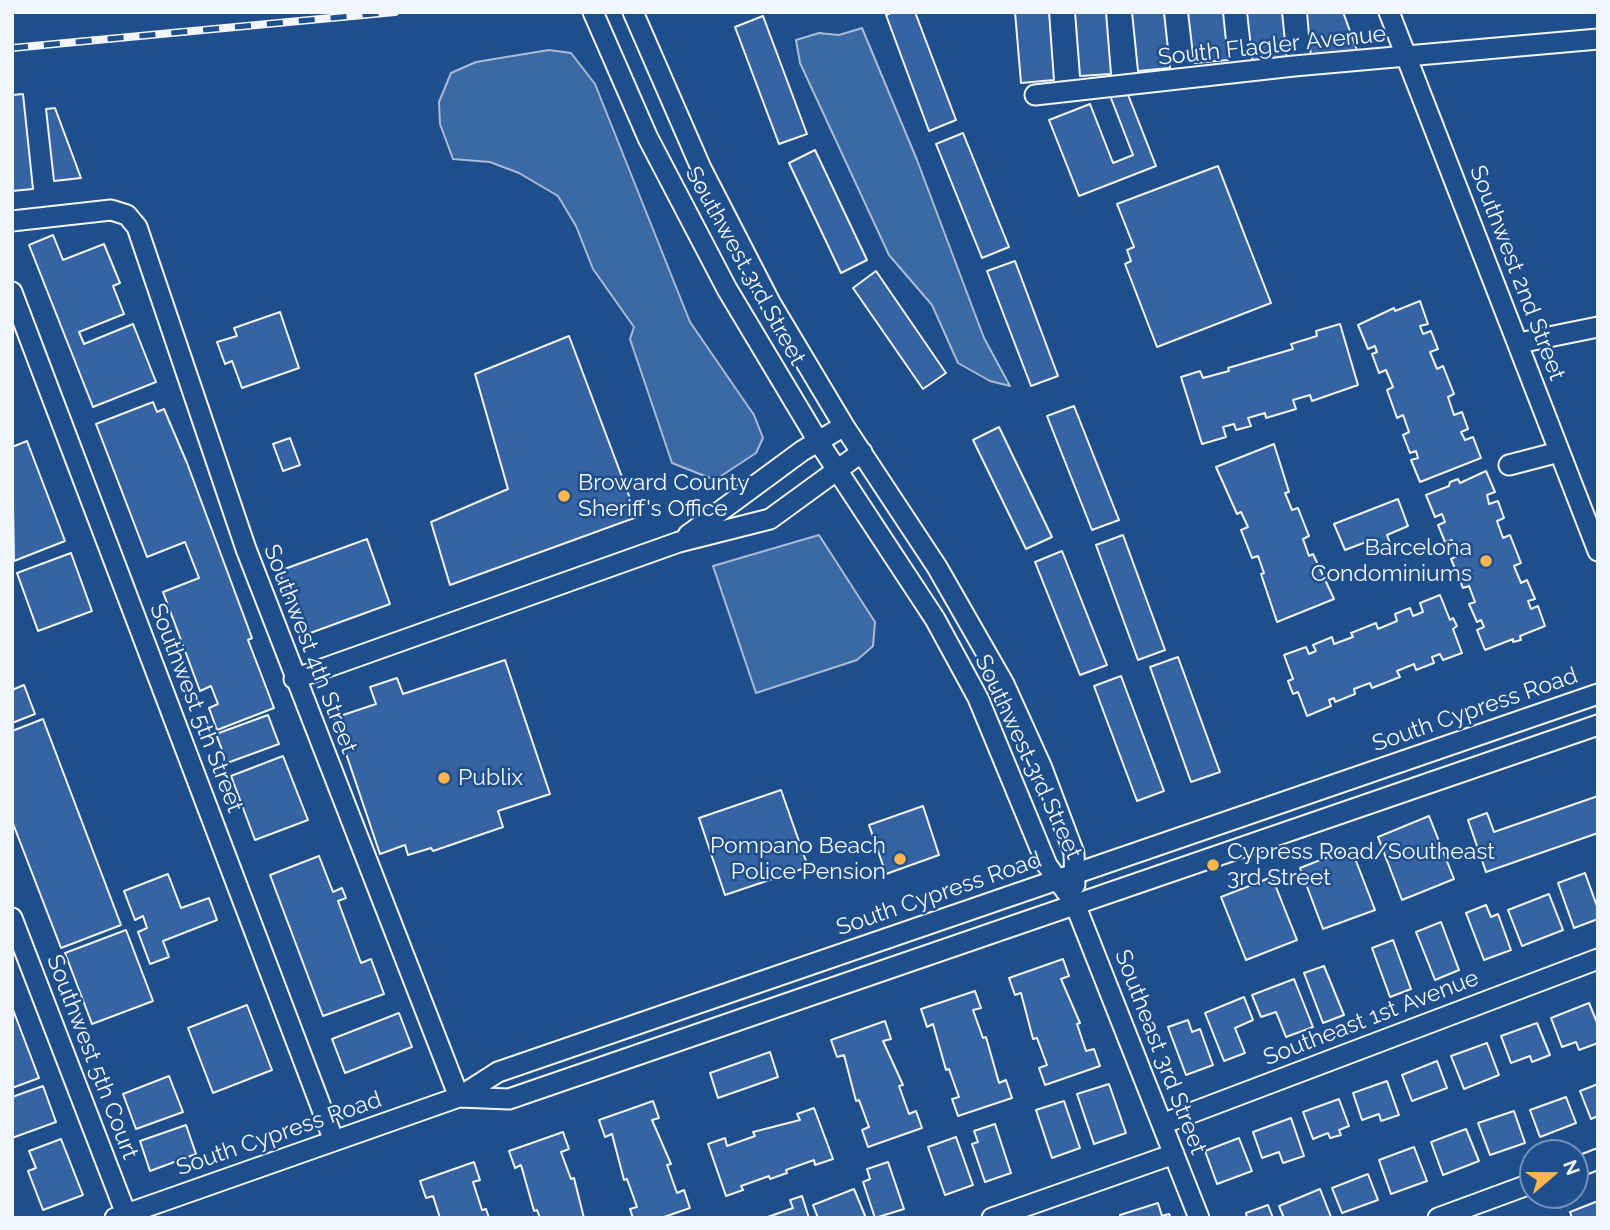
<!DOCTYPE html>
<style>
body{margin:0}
#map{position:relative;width:1610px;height:1230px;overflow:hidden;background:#1f4e8c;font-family:Raleway,sans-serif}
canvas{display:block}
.frame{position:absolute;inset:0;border:14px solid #f2f6ff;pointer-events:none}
.north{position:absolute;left:1519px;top:1139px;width:70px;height:70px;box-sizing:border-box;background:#1f4e8c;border:2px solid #7391ba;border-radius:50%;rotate:70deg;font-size:19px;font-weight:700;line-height:28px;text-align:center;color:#f2f6ff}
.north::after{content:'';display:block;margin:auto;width:24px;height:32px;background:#ffb74d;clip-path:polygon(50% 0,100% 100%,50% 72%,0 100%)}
</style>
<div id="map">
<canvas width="1610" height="1230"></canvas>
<div class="frame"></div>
<div class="north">N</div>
</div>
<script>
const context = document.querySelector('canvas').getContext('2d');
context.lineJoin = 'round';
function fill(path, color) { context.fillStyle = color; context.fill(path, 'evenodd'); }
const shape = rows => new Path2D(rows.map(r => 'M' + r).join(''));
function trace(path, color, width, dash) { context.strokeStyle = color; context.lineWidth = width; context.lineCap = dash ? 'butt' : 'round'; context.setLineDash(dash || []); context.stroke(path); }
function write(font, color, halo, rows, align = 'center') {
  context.font = font + ' Raleway,sans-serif'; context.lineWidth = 5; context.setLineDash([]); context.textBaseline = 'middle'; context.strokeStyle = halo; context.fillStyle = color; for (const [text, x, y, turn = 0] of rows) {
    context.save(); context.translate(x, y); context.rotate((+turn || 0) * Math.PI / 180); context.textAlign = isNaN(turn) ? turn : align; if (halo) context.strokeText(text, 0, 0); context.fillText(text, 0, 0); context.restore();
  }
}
const water = shape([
 [862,28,917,160,984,338,1010,386,990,381,958,363,932,305,889,255,800,63,796,40,819,33,839,35,862,28],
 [549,50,571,53,595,84,690,322,754,415,763,438,756,453,715,480,672,463,630,339,634,327,593,269,576,226,558,196,519,173,490,162,453,159,440,124,439,102,451,73,476,62,549,50],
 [819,535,875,622,873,646,857,660,756,693,713,566,819,535]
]);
fill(water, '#3b69a3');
trace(water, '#a8bbd7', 2);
const building = shape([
 [893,12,915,12,956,120,929,131,886,15,893,12],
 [1015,12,1049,12,1054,80,1021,83,1015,12],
 [1075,12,1106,12,1111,74,1080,76,1075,12],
 [1132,12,1164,12,1170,68,1138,71,1132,12],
 [1188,12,1223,12,1228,60,1194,63,1188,12],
 [1247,12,1282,12,1287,61,1253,65,1247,12],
 [1307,12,1343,12,1358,53,1311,58,1307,12],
 [763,16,807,134,779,144,735,27,763,16],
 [1125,87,1156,166,1079,196,1049,120,1090,104,1113,163,1133,155,1109,93,1125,87],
 [23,94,33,189,12,191,12,95,23,94],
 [55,108,81,178,54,181,46,109,55,108],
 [963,133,1009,247,982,258,936,144,963,133],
 [815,150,867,260,841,273,789,163,815,150],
 [1218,166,1271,303,1157,347,1125,264,1131,261,1127,250,1134,247,1117,204,1218,166],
 [53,235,63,260,104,244,120,283,113,286,124,314,79,332,84,344,133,324,156,382,93,407,29,245,53,235],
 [1015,261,1058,376,1031,386,987,271,1015,261],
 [876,271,946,373,923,389,853,288,876,271],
 [1420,301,1428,324,1420,326,1423,334,1431,331,1438,349,1430,352,1437,369,1443,366,1454,394,1448,397,1454,415,1462,412,1468,429,1461,432,1465,440,1473,437,1481,458,1420,482,1411,460,1418,458,1416,451,1410,453,1403,435,1409,432,1403,415,1397,418,1387,390,1393,387,1386,370,1379,373,1372,354,1377,352,1375,346,1368,349,1358,325,1394,308,1395,311,1420,301],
 [280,312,299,368,242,388,232,361,225,364,217,342,237,336,234,328,280,312],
 [1340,324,1358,385,1312,401,1310,395,1293,400,1296,409,1266,418,1265,413,1248,418,1251,426,1236,430,1234,424,1223,427,1226,437,1202,444,1181,377,1200,371,1203,378,1229,371,1228,368,1293,349,1291,344,1317,336,1316,331,1340,324],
 [569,336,637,517,450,585,431,522,508,489,475,374,569,336],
 [153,402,157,412,164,409,187,463,252,638,248,640,274,708,217,730,209,708,218,704,211,686,200,691,163,592,199,578,185,542,147,557,96,424,153,402],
 [1074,406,1119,520,1092,530,1047,416,1074,406],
 [999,427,1052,537,1026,549,973,440,999,427],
 [290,438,300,465,283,471,273,444,290,438],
 [27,441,65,541,14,561,12,447,27,441],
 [1274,444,1289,492,1285,493,1292,510,1298,508,1309,536,1303,539,1309,556,1313,554,1334,599,1277,622,1261,574,1264,573,1258,556,1252,558,1241,530,1248,527,1241,512,1237,514,1216,467,1274,444],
 [1486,471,1495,492,1487,495,1489,504,1498,501,1504,518,1497,521,1503,538,1510,535,1521,563,1514,566,1521,583,1527,580,1535,599,1528,601,1531,609,1538,606,1545,626,1520,636,1521,640,1513,642,1513,639,1485,650,1477,630,1484,627,1481,620,1477,622,1469,604,1475,602,1469,586,1463,588,1451,559,1457,556,1452,540,1445,542,1438,525,1445,522,1442,514,1435,517,1426,495,1449,486,1450,482,1458,479,1460,483,1486,471],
 [1398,499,1408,526,1387,535,1390,543,1369,551,1366,542,1345,550,1334,524,1398,499],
 [1123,535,1165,650,1138,660,1096,545,1123,535],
 [367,539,390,604,302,636,279,571,367,539],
 [1062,551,1107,665,1080,675,1035,562,1062,551],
 [71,553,92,611,38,631,17,573,71,553],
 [1440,595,1450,620,1453,618,1457,626,1453,629,1462,653,1443,660,1440,654,1432,657,1434,663,1416,670,1414,664,1397,671,1400,677,1372,688,1370,683,1354,689,1355,694,1335,702,1334,698,1329,700,1331,706,1307,716,1298,692,1293,694,1288,681,1293,679,1284,655,1306,647,1309,654,1316,651,1313,645,1332,637,1334,644,1353,637,1351,633,1376,623,1378,629,1397,621,1395,614,1410,608,1413,616,1423,612,1420,603,1440,595],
 [1178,657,1220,772,1191,782,1150,667,1178,657],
 [505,660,550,794,498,811,503,827,433,851,431,848,408,855,405,845,380,854,334,718,376,704,370,687,397,678,403,694,505,660],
 [1121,676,1164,791,1137,801,1094,686,1121,676],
 [24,685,35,714,12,723,12,690,24,685],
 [268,715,279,744,227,763,216,734,268,715],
 [43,719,121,925,61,948,12,821,12,731,43,719],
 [283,756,308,820,255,840,231,776,283,756],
 [781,790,808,867,725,895,699,818,781,790],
 [1598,796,1598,833,1486,872,1468,820,1487,813,1494,832,1598,796],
 [923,806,939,855,886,874,869,825,923,806],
 [1429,816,1454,879,1402,900,1378,837,1429,816],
 [1351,848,1375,910,1323,929,1300,868,1351,848],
 [319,856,333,892,342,888,346,898,338,901,361,963,371,959,384,994,323,1016,270,875,319,856],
 [1585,873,1598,909,1598,919,1574,928,1558,883,1585,873],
 [168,874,181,908,209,898,217,920,163,941,169,957,150,964,138,932,147,928,143,916,135,920,124,891,168,874],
 [1272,877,1297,940,1246,960,1221,897,1272,877],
 [1549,894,1563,930,1522,946,1508,910,1549,894],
 [1486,905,1491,917,1498,914,1511,950,1484,960,1466,913,1486,905],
 [1441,922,1459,970,1435,980,1416,932,1441,922],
 [126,930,153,1001,92,1024,65,953,126,930],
 [1393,940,1411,989,1390,997,1372,948,1393,940],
 [1063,959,1069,976,1061,979,1080,1023,1077,1024,1086,1051,1094,1049,1100,1066,1045,1085,1039,1068,1047,1065,1037,1038,1033,1039,1021,993,1015,995,1009,978,1063,959],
 [1324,966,1344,1015,1323,1023,1304,973,1324,966],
 [1294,979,1313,1027,1286,1037,1276,1012,1261,1017,1252,995,1294,979],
 [975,991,981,1008,973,1010,983,1038,986,1037,999,1083,1006,1080,1012,1098,958,1116,952,1099,959,1097,949,1069,946,1070,933,1024,927,1027,921,1009,975,991],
 [1244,997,1253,1020,1235,1028,1245,1053,1224,1061,1205,1013,1244,997],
 [1589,1003,1598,1025,1598,1043,1579,1050,1576,1042,1562,1047,1551,1018,1589,1003],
 [247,1005,272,1070,213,1093,188,1028,247,1005],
 [12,1007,39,1078,12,1088,12,1007],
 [399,1013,412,1047,345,1073,332,1039,399,1013],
 [1188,1020,1192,1032,1200,1029,1213,1065,1186,1075,1168,1027,1188,1020],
 [885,1021,891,1039,883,1041,903,1085,899,1086,909,1114,916,1111,922,1128,868,1147,862,1130,869,1127,859,1100,856,1101,844,1055,837,1057,831,1040,885,1021],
 [1537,1023,1550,1055,1532,1062,1530,1056,1511,1063,1501,1036,1537,1023],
 [1487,1043,1499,1075,1464,1089,1451,1056,1487,1043],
 [770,1052,778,1077,718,1098,710,1073,770,1052],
 [1437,1061,1447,1088,1412,1101,1402,1075,1437,1061],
 [169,1076,183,1112,136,1129,123,1094,169,1076],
 [1387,1081,1399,1115,1381,1121,1379,1114,1362,1120,1353,1093,1387,1081],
 [1109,1084,1126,1133,1094,1144,1077,1094,1109,1084],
 [1598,1084,1598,1116,1591,1119,1580,1091,1598,1084],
 [43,1086,56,1122,12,1138,12,1097,43,1086],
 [1566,1097,1576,1123,1540,1137,1530,1110,1566,1097],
 [1339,1099,1349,1126,1339,1130,1341,1135,1330,1138,1328,1133,1313,1139,1303,1112,1339,1099],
 [653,1101,659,1118,652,1120,671,1164,667,1165,677,1193,684,1190,690,1208,661,1218,633,1218,630,1209,637,1207,627,1179,624,1180,612,1134,605,1137,599,1120,653,1101],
 [1064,1101,1080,1148,1052,1158,1036,1110,1064,1101],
 [814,1108,833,1159,815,1165,814,1160,786,1170,787,1173,770,1179,769,1176,741,1186,743,1190,726,1196,708,1144,725,1138,727,1146,755,1136,753,1132,800,1120,797,1114,814,1108],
 [1514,1111,1525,1143,1490,1155,1478,1123,1514,1111],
 [1291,1118,1304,1156,1283,1163,1279,1152,1262,1158,1253,1132,1291,1118],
 [995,1124,1011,1173,985,1182,972,1144,978,1142,974,1131,995,1124],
 [186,1125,196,1154,150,1171,140,1141,186,1125],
 [1466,1129,1479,1161,1443,1175,1431,1142,1466,1129],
 [563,1132,569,1149,561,1152,571,1179,574,1178,584,1218,540,1218,537,1210,534,1211,521,1165,515,1168,509,1151,563,1132],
 [956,1137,973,1185,945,1195,928,1147,956,1137],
 [1239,1138,1252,1171,1217,1184,1205,1151,1239,1138],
 [61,1139,83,1195,43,1210,28,1171,36,1168,29,1151,61,1139],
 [1414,1147,1427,1181,1391,1194,1379,1160,1414,1147],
 [474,1162,480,1180,473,1182,482,1210,486,1209,489,1218,440,1218,433,1196,426,1198,420,1181,474,1162],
 [888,1162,904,1209,875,1218,863,1182,870,1179,867,1169,888,1162],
 [1368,1174,1378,1200,1342,1213,1332,1188,1368,1174],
 [854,1189,866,1218,818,1218,813,1205,854,1189],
 [1320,1189,1331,1217,1284,1218,1279,1206,1320,1189],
 [802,1196,809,1218,765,1218,793,1208,790,1200,802,1196],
 [1598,1201,1598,1218,1572,1218,1570,1212,1598,1201],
 [1158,1203,1162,1216,1169,1214,1171,1218,1120,1218,1120,1215,1158,1203],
 [1268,1205,1273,1218,1247,1218,1246,1213,1268,1205]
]);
fill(building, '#3563a3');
trace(building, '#f2f6ff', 2);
const minor = shape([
 [593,12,648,138,727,289,818,441,935,619,978,698,1047,865,1075,904,1199,1218],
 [633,12,701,168,771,304,844,426,937,567,1004,684,1042,768,1074,853,1075,885],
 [1389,12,1598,551],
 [1035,95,1294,66,1598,39],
 [12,221,111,210,127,215,137,227,246,549,459,1097],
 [12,292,334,1141],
 [1519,343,1598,327],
 [1509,465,1559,452],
 [688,535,802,451,844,426],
 [294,679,679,542,770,519,862,452],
 [12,918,126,1214],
 [459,1097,509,1099,1598,725],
 [1162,1124,1598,959],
 [1575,1168,1598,1159],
 [115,1218,459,1097,498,1072,1598,694],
 [992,1218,1174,1154],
 [1438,1218,1533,1183]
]);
trace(minor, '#f2f6ff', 23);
trace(minor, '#1f4e8c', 19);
const rail = shape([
 [12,48,395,12]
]);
trace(rail, '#f2f6ff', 8);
trace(rail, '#1f4e8c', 5, [16]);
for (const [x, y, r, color] of [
 [564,496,7,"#ffb74d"],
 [1486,561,7,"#ffb74d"],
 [444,778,7,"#ffb74d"],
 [900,859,7,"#ffb74d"],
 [1213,865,7,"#ffb74d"]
]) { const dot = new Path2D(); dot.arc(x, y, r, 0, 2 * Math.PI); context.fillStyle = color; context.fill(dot); trace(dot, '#1f4e8c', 2.5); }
write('23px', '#f2f6ff', '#1f4e8c', [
 ["South Flagler Avenue",1272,46,-6],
 ["Southwest 3rd Street",745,266,61],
 ["Southwest 2nd Street",1517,273,69],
 ["Southwest 4th Street",310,649,69],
 ["Southwest 5th Street",196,708,69],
 ["South Cypress Road",1475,710,-19],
 ["Southwest 3rd Street",1028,757,65],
 ["South Cypress Road",939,894,-19],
 ["Southeast 1st Avenue",1371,1018,-21],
 ["Southeast 3rd Street",1160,1052,69],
 ["Southwest 5th Court",92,1057,69],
 ["South Cypress Road",279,1134,-19]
]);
write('23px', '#f2f6ff', '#1f4e8c', [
 ["Broward County",578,483],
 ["Sheriff's Office",578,509],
 ["Barcelona",1472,548,"right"],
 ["Condominiums",1472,574,"right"],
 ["Publix",458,778],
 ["Pompano Beach",886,846,"right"],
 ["Police Pension",886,872,"right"],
 ["Cypress Road/Southeast",1227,852],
 ["3rd Street",1227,878]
], 'left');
</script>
